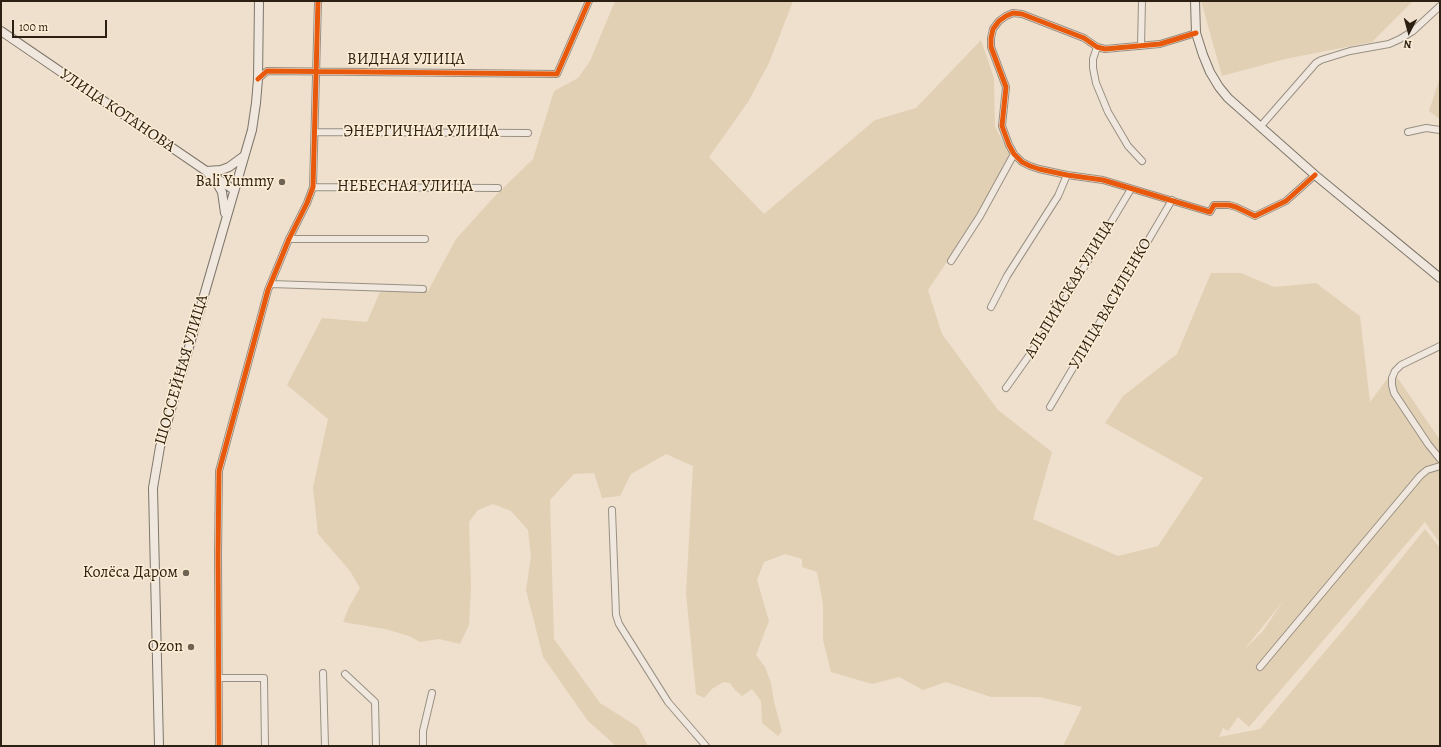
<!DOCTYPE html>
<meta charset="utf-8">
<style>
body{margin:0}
#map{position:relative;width:1441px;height:747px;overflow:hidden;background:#eee0cd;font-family:Alegreya,serif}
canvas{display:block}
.frame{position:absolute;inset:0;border:2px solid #2b2011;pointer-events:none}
.north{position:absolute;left:1389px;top:12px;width:40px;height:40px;-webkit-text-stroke:3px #fdedd5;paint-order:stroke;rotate:186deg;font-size:11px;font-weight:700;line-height:16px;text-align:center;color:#2b2011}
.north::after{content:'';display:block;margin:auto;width:14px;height:18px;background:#2b2011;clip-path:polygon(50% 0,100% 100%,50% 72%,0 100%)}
.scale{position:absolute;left:12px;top:20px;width:95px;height:18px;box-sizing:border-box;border:2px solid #2b2011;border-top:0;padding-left:5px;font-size:12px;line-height:14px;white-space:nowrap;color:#2b2011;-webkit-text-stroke:3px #fdedd5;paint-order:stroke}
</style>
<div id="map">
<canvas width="1441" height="747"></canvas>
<div class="frame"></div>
<div class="north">N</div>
<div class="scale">100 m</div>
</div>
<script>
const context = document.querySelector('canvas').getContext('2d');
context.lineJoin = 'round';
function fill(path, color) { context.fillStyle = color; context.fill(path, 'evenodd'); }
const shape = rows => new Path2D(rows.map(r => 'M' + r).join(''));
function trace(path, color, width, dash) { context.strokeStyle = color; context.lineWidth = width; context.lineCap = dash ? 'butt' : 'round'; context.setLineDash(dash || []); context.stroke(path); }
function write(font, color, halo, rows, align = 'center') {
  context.font = font + ' Alegreya,serif'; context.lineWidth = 3; context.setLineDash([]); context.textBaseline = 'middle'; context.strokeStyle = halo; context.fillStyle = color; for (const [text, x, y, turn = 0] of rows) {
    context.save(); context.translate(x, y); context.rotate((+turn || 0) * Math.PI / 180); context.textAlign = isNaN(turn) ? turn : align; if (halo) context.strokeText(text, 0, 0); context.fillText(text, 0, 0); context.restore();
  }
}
fill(shape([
 [615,1,793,1,769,63,748,102,709,157,764,214,875,120,916,108,981,40,994,78,995,127,1014,161,928,290,942,334,998,410,1052,452,1033,519,1118,556,1158,546,1203,478,1105,423,1123,396,1177,354,1211,273,1241,273,1274,287,1316,283,1360,316,1370,402,1393,371,1440,440,1440,543,1425,522,1249,727,1238,717,1228,731,1223,728,1219,737,1260,729,1354,617,1425,529,1440,548,1440,746,1063,746,1082,707,1039,697,991,697,946,682,923,690,899,677,872,684,831,672,823,640,823,604,817,572,802,567,802,559,785,554,764,562,757,580,769,621,756,655,765,667,771,683,774,702,782,731,778,736,762,723,761,701,752,689,742,696,735,690,730,683,723,682,712,689,704,698,696,694,686,594,693,466,666,454,631,474,620,496,602,498,594,473,574,474,550,500,554,639,600,703,638,727,648,746,616,746,588,721,543,657,526,590,531,556,528,530,511,511,493,504,478,510,469,522,471,587,469,625,460,644,439,639,420,642,409,636,385,629,343,622,349,607,360,588,350,571,318,534,313,487,328,419,287,385,322,318,367,322,380,292,428,291,456,239,495,196,533,159,554,91,578,78,590,61],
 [1283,601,1263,631,1244,650],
 [1201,1,1413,1,1372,42,1285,59,1222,76],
 [1440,77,1440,119,1429,111]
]), '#e2d0b5');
const street = shape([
 [1196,33,1160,44,1105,49,1097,47,1084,38,1022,14,1013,13,1006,16,999,21,993,29,991,38,991,47,1006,87,1002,126,1009,145,1014,154,1022,162,1030,166,1039,169,1067,175,1103,180,1210,212,1214,205,1229,205,1236,207,1255,216,1286,201,1315,175],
 [1141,46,1142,1],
 [1097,47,1093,59,1093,68,1096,83,1108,112,1128,146,1142,161],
 [258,79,267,71,557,74,589,1],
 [1260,127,1316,63,1321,60,1350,51,1389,44,1400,39,1413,31,1440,6],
 [315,132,528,133],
 [1408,132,1426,128,1440,130],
 [313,187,498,188],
 [289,239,425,239],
 [951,261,980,216,1014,154],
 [271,284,423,289],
 [991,307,1007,276,1058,196,1067,175],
 [1440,346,1401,365,1395,371,1392,378,1392,385,1394,393,1428,444,1440,459],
 [1006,388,1043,336,1131,189],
 [1050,407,1172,200],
 [612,510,616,615,619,624,668,702,706,746],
 [1260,667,1420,476,1427,470,1440,466],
 [323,673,325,746],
 [345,674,375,702,376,746],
 [219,678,264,678,265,746],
 [219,746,218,555,219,471,268,290,289,239,307,203,313,187,318,1],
 [423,746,423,731,432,693]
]);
const secondary = shape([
 [1195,1,1196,33,1203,55,1210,72,1219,87,1228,98,1315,175,1440,278],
 [1,31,234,190],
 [225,213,222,192,218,185,206,171,221,170,229,167,244,156],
 [159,746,153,488,160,447,252,130,256,103,258,79,259,1]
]);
trace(street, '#999083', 8);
trace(secondary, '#7e766a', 10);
trace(street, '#f0e8df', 6);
trace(secondary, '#f0e8df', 8);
trace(shape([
 [1196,33,1160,44,1105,49,1097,47,1084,38,1022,14,1013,13,1006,16,999,21,993,29,991,38,991,47,1006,87,1002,126,1009,145,1014,154,1022,162,1030,166,1039,169,1067,175,1103,180,1210,212,1214,205,1229,205,1236,207,1255,216,1286,201,1315,175],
 [258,79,267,71,557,74,589,1],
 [219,746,218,555,219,471,268,290,289,239,307,203,313,187,318,1]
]), '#e8590c', 5);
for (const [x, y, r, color] of [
 [282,182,4,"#6f6353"],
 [186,573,4,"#6f6353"],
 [191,647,4,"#6f6353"]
]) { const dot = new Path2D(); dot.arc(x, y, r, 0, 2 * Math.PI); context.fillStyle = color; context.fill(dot); trace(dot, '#fdedd5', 1.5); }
write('16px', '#2b2011', '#fdedd5', [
 ["ВИДНАЯ УЛИЦА",406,60],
 ["УЛИЦА КОТАНОВА",117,111,34],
 ["ЭНЕРГИЧНАЯ УЛИЦА",421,132],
 ["НЕБЕСНАЯ УЛИЦА",405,187],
 ["АЛЬПИЙСКАЯ УЛИЦА",1070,289,-59],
 ["УЛИЦА ВАСИЛЕНКО",1111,304,-60],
 ["ШОССЕЙНАЯ УЛИЦА",182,370,-74]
]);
write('16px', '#2b2011', '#fdedd5', [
 ["Bali Yummy",274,182],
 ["Колёса Даром",178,573],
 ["Ozon",183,647]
], 'right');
</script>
